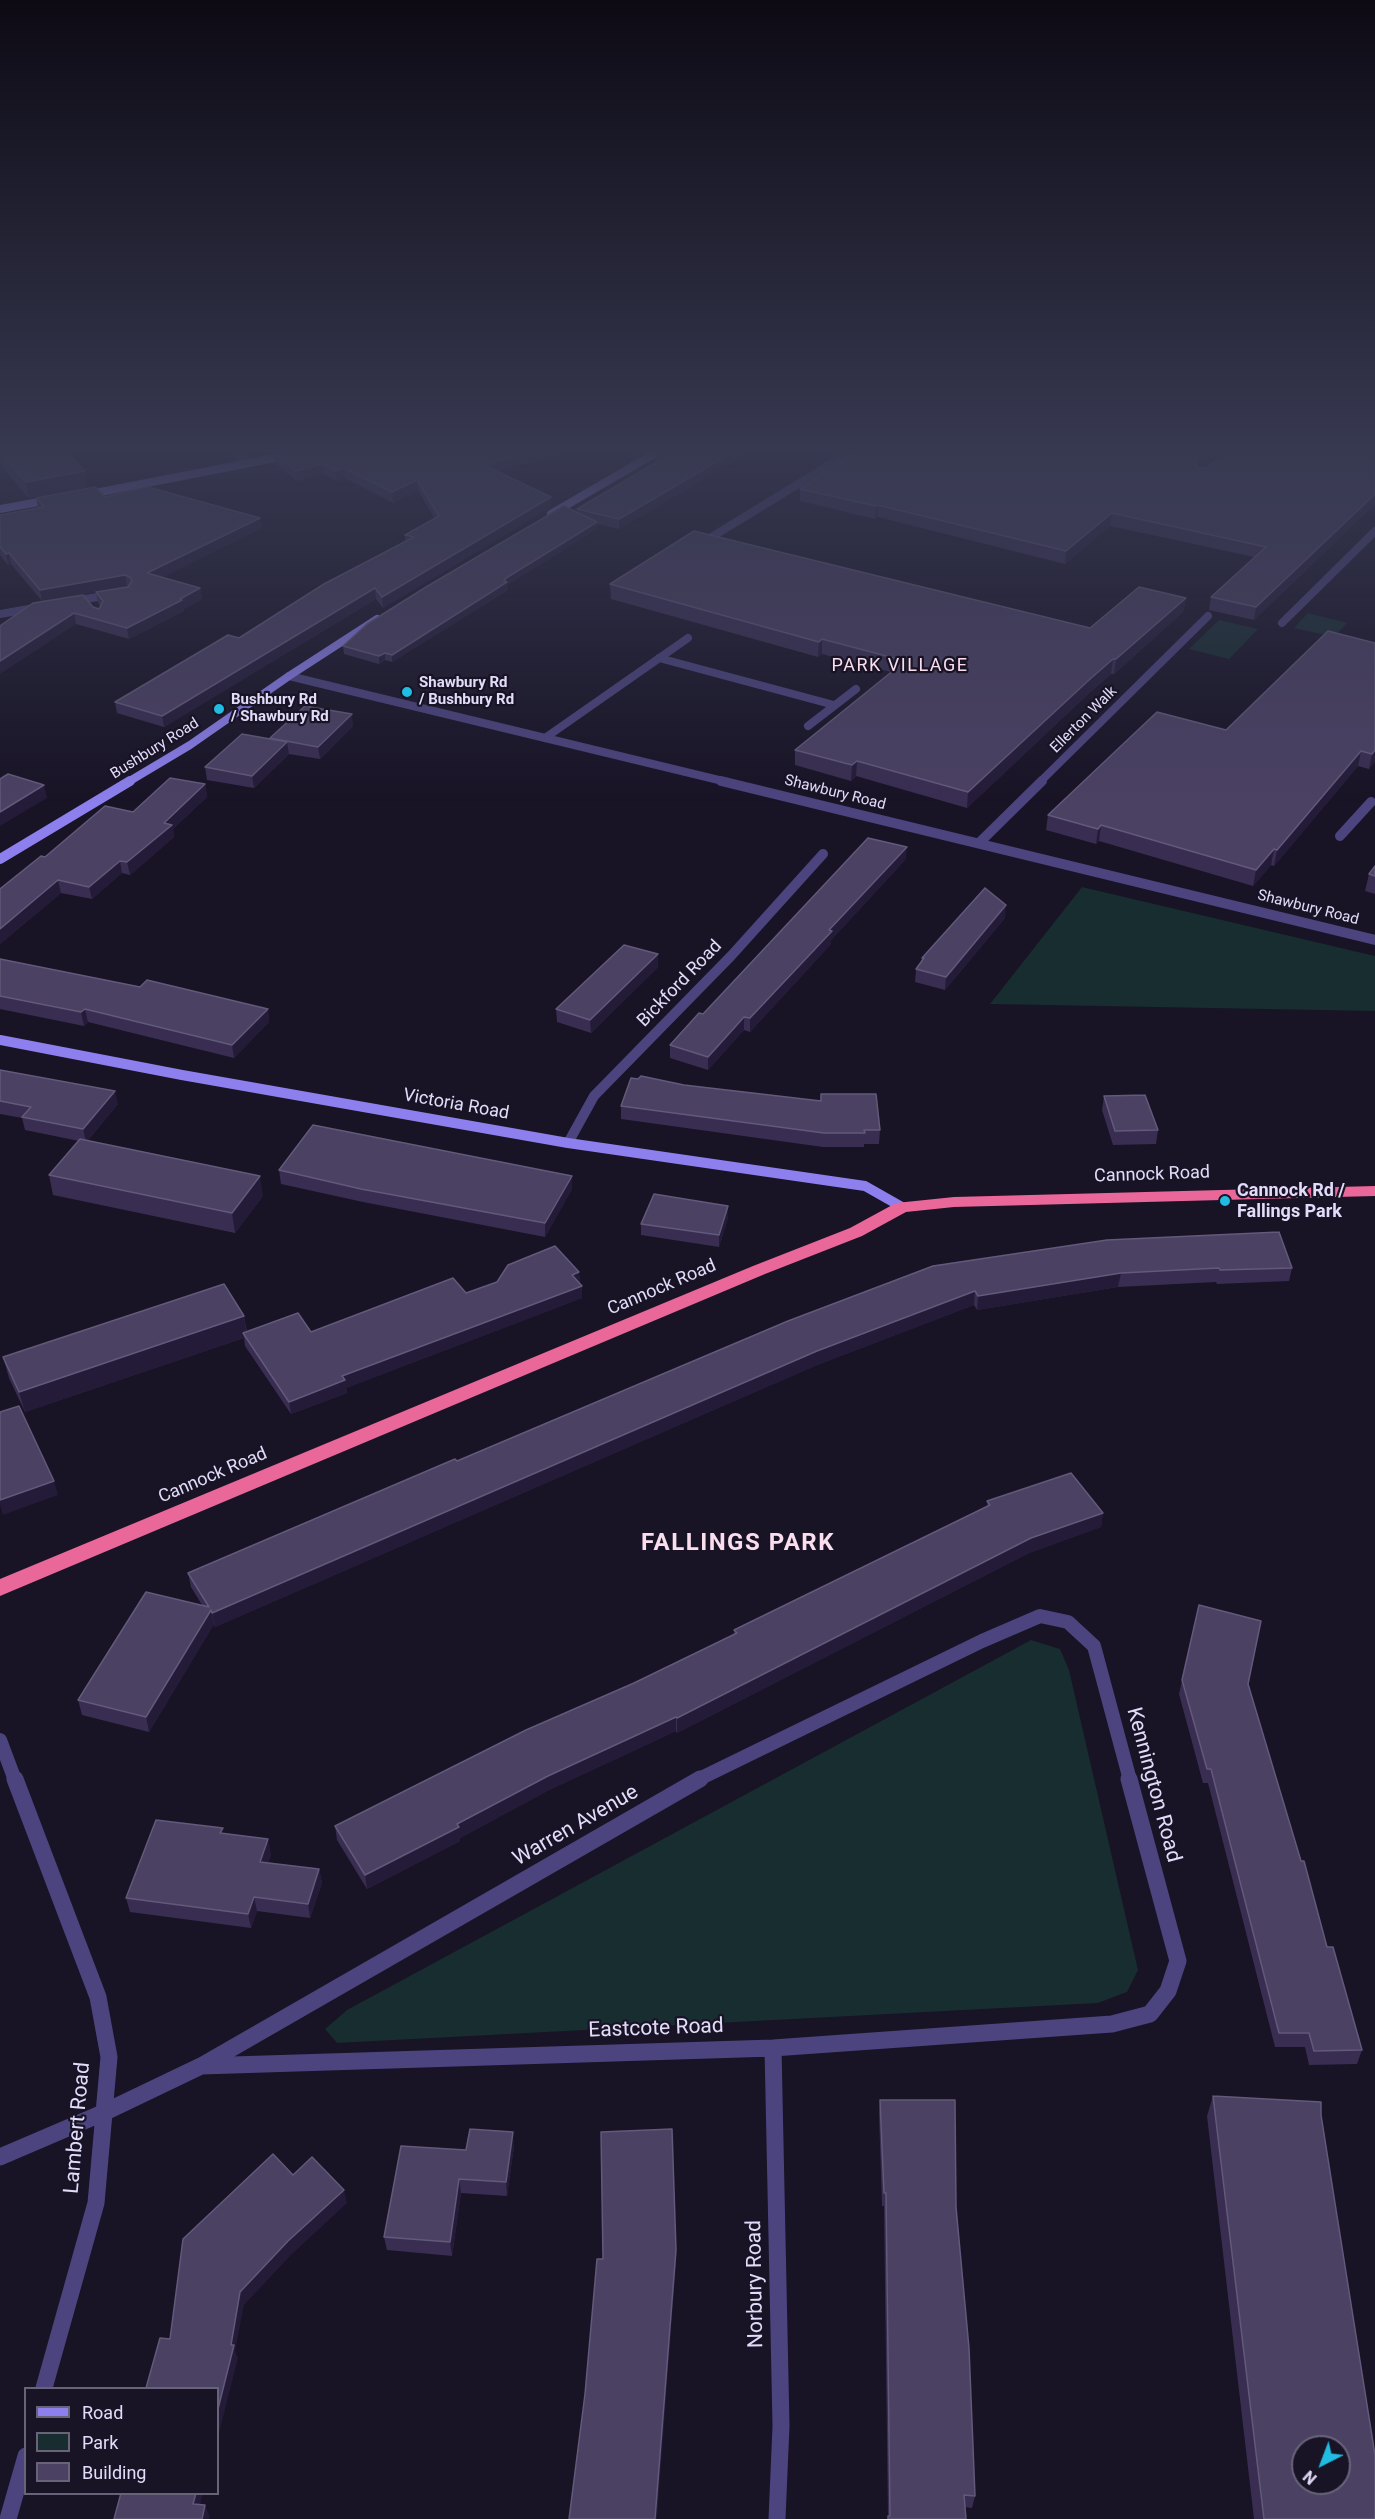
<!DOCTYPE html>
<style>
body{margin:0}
#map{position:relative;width:1375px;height:2519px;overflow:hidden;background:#181325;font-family:Roboto,sans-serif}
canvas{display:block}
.legend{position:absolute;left:24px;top:2387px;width:195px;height:108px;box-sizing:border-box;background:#181325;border:2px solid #69637a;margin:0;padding:8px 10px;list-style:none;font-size:18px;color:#e2dcfa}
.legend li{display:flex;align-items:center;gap:12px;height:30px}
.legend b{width:30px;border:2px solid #69637a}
.north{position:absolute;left:1291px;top:2435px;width:60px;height:60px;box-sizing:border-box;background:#181325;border:2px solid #69637a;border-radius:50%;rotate:222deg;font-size:16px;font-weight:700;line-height:24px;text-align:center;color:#e2dcfa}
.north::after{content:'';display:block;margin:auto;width:21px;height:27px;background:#21bce1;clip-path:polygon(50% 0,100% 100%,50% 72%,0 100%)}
</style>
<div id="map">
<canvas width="1375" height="2519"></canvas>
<ul class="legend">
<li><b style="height:8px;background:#8d80ee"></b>Road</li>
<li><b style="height:16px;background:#172d2f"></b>Park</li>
<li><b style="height:16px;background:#4b4163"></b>Building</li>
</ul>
<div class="north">N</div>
</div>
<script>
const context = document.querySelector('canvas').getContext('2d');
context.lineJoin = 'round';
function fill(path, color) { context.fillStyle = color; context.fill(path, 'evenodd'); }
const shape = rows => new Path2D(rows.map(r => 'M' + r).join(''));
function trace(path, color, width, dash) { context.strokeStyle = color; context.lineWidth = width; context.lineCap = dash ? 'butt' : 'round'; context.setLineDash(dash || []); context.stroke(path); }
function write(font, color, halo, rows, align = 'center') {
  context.font = font + ' Roboto,sans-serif'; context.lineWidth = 4.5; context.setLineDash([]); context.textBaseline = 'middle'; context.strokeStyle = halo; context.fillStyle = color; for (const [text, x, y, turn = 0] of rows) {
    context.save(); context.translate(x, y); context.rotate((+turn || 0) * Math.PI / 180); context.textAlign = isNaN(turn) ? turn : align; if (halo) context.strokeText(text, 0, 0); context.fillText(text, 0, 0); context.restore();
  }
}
fill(shape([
 [1308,613,1347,623,1334,637,1294,628],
 [1219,620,1258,629,1229,659,1189,649],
 [1082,887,1375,956,1375,1011,990,1004],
 [1031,1640,1060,1649,1069,1670,1138,1970,1127,1992,1098,2003,337,2043,325,2029,347,2010]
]), '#172d2f');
trace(shape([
 [235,451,248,463],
 [710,538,852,451],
 [72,601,111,595],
 [0,614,40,607],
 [1282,623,1375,531],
 [659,658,834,705],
 [289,676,727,782],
 [808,726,856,689],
 [545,738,688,638],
 [1040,782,1208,616]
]), '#4c447e', 8);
trace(shape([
 [721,781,1375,940],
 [1340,836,1371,802],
 [979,843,1042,781],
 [568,1143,594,1096,731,956,823,854]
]), '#4c447e', 10);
trace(shape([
 [0,1740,15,1780],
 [697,1780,982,1641,1040,1616,1068,1622,1094,1646,1130,1780]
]), '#4c447e', 14);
trace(shape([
 [15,1779,98,1997,109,2057,96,2203,44,2388],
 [773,2048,781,2426,777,2519],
 [201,2066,700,1779],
 [201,2066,773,2048,1112,2024,1150,2014,1168,1991,1178,1961,1129,1779],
 [0,2157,105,2112,201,2066],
 [8,2519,26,2456]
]), '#4c447e', 17);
trace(shape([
 [85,495,311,451],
 [0,509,50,500],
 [551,514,659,451],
 [128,782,190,745,289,676,377,619]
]), '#8d80ee', 8);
trace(shape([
 [0,859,130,781],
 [0,1040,182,1075,568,1143,865,1186,902,1207]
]), '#8d80ee', 10);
fill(shape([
 [1375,1186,1375,1196,954,1207,906,1212,862,1236,765,1274,0,1596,0,1579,753,1266,850,1228,896,1203,954,1197,1375,1186]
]), '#ea6799');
fill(shape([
 [0,451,85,471,87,487,28,498,0,464],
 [619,451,647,451,639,456],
 [656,451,744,451,744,456,619,529,597,524,597,529,507,585,508,590,392,662,385,660,379,664,344,654,343,646,577,512,577,509,659,461,656,460],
 [859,451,1220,451,1200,468,1206,468,1375,451,1375,504,1254,620,1209,610,1211,597,1254,557,1110,526,1065,564,878,517,875,519,800,501,800,489],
 [274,454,498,472,551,507,383,608,376,599,164,727,117,713,115,702,239,638,405,541,405,535,435,519,418,490,393,503,345,478,337,481,324,474,297,481,275,464],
 [105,497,262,528,162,577,200,588,202,599,184,609,184,611,129,639,76,624,0,626,93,607,99,609,100,606,98,603,96,592,128,586,42,601,11,564,8,565,0,555,0,515,38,508,36,498],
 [610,584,1090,628,1186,598,1183,612,1114,674,1111,674,1087,695,967,808,856,776,851,781,795,765,795,750,891,672,822,654,818,657,611,599],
 [1375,643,1375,761,1369,769,1358,766,1274,866,1271,865,1253,886,1099,841,1096,844,1046,830,1048,815,1226,730],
 [353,726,320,759,289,754,254,788,207,780,205,767,270,739],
 [205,784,207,797,173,829,174,837,130,875,122,873,92,899,61,893,0,944,0,889,45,857,133,812],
 [906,859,831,940,831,944,750,1032,744,1030,708,1070,670,1058,670,1045,703,1014],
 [1375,866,1375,894,1365,891,1369,874],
 [1005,918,945,990,915,982,916,969,921,962,922,958],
 [0,959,140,987,268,1009,269,1022,234,1058,88,1022,84,1026,0,1009],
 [658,967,591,1033,557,1022,556,1009],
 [0,1070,118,1104,88,1140,263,1196,235,1233,53,1195,49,1175,79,1141,25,1130,22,1118,0,1114],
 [684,1085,820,1101,821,1094,880,1130,879,1144,864,1144,864,1147,823,1147,621,1119,621,1106],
 [1104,1096,1158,1130,1156,1144,1113,1145,1102,1110],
 [279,1170,572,1189,545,1237,363,1202,281,1184],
 [728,1206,728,1218,719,1247,641,1235,641,1224],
 [933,1266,1292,1268,1289,1281,1217,1284,1216,1282,1118,1287,977,1310,974,1305,817,1365,215,1627,214,1624,149,1732,82,1715,78,1700,202,1605,191,1587,188,1573,457,1461],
 [579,1272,580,1284,582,1286,582,1298,346,1388,347,1393,291,1414,245,1346,244,1338,25,1412,9,1378,3,1357,244,1316,247,1332,311,1332,466,1293],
 [987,1501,1103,1513,1101,1527,1029,1553,677,1733,676,1731,549,1790,460,1838,460,1841,367,1889,337,1840,335,1826,634,1683,734,1635,734,1630,987,1506],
 [1199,1605,1248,1684,1327,1947,1362,2050,1357,2064,1309,2065,1305,2047,1275,2047,1208,1783,1203,1783,1179,1694],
 [224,1834,271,1854,268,1863,319,1869,322,1883,310,1918,257,1911,251,1928,130,1912,126,1898],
 [1213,2096,1321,2115,1375,2519,1254,2519,1207,2116],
 [880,2100,956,2207,975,2496,972,2508,965,2507,888,2516,884,2206,882,2206,879,2114],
 [514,2146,507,2196,461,2193,452,2256,387,2250,384,2237,466,2150]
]), '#392e51');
fill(shape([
 [262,451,279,451,262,454],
 [537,451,574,451,485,475,484,465],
 [639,451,647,451,639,456],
 [735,451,744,451,744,456,619,529,619,519],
 [1208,451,1220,451,1196,471,1196,464,1198,459],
 [323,464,324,474,297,481,296,471],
 [344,468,345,478,337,481,335,471],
 [85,471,87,487,28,498,26,482],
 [417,480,418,490,393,503,392,492],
 [1375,494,1375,504,1254,620,1256,607],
 [551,497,551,507,383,608,382,597],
 [878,505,878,517,875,519,876,506],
 [1112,513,1110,526,1065,564,1066,551],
 [260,518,262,528,149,584,147,573],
 [597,522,597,529,507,585,508,590,392,662,392,655,504,581,506,578],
 [9,553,11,564,8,565,6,554],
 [125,575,127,586,42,601,40,590],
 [200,588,202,599,184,609,184,611,129,639,127,628],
 [375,588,376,599,164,727,162,716],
 [1186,598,1183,612,1114,674,1116,659],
 [74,613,76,624,0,674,0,661],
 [822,639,822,654,818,657,819,642],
 [385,653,385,660,379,664,379,656],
 [1113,659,1111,674,1087,695,967,808,968,792,1089,680],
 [352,714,353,726,320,759,318,747],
 [287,742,289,754,254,788,252,776],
 [1375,750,1375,761,1369,769,1372,754],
 [1361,751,1358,766,1274,866,1277,850],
 [857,761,856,776,851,781,852,765],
 [205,784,207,797,173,829,174,837,130,875,127,862,164,823],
 [44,785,47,798,0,826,0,812],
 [1101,825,1099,841,1096,844,1098,829],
 [907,847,906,859,831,940,831,944,750,1032,750,1018,829,930],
 [1274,849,1271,865,1253,886,1256,870],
 [120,861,122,873,92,899,89,887],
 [58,880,61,893,0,944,0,929],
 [1006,905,1005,918,945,990,946,977],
 [658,954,658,967,591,1033,590,1020],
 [85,1009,88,1022,84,1026,81,1012],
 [268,1009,269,1022,234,1058,232,1045],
 [744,1017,744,1030,708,1070,708,1057],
 [115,1091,118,1104,86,1142,83,1129],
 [260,1176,263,1196,235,1233,232,1213],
 [572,1176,572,1189,545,1237,545,1223],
 [728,1206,728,1218,719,1247,719,1235],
 [579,1272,580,1284,572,1275],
 [1121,1273,1118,1287,977,1310,978,1296],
 [582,1286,582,1298,346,1388,347,1393,291,1414,289,1402,342,1376],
 [975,1291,974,1305,817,1365,215,1627,212,1613,817,1351],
 [244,1316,247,1336,243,1333,244,1338,25,1412,19,1392],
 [54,1481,58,1495,3,1515,0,1505,0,1500],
 [1103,1513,1101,1527,1029,1553,677,1733,677,1718,1031,1538],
 [211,1610,214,1624,149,1732,146,1717],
 [676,1717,676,1731,549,1790,460,1838,460,1841,367,1889,365,1875,457,1824,548,1776],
 [268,1839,271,1854,263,1876,260,1862],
 [319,1869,322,1883,310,1918,308,1904],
 [254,1897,257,1911,251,1928,248,1914],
 [513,2132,514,2146,507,2196,506,2182],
 [459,2179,461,2193,452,2256,450,2242],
 [344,2190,347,2203,291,2255,244,2305,235,2351,238,2358,218,2437,218,2409,231,2345,240,2292,288,2241],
 [676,2250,676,2264,657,2519,655,2519],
 [196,2493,203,2493,197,2516,193,2504],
 [205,2505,210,2517,209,2519,202,2519]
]), '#241b38');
const building = shape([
 [0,451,66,451,85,471,26,482,0,453,0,451],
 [290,451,537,451,484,465,551,497,382,597,375,588,162,716,115,702,228,635,239,638,324,584,414,537,405,535,439,516,417,480,392,492,344,468,335,471,323,464,296,471,274,454,290,451],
 [659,451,735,451,619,519,577,509,670,454,659,451],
 [859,451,1208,451,1198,459,1196,464,1198,468,1206,468,1226,451,1375,451,1375,494,1256,607,1211,597,1266,547,1112,513,1066,551,878,505,876,506,800,489,859,451],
 [95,487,105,497,148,487,260,518,147,573,200,588,180,599,182,600,127,628,74,613,0,661,0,626,33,603,83,595,93,607,99,609,103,601,96,592,128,587,132,581,130,577,125,575,40,590,9,553,6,554,0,547,0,515,44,507,36,498,95,487],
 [564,506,597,522,506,578,504,581,507,582,392,655,385,653,379,656,343,646,367,624,426,587,564,506],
 [694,531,1090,628,1139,587,1186,598,1116,659,1113,659,1089,680,968,792,857,761,852,765,795,750,905,661,822,639,819,642,610,584,694,531],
 [1328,631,1375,643,1375,750,1372,754,1361,751,1277,850,1274,849,1256,870,1101,825,1098,829,1048,815,1157,712,1226,730,1328,631],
 [305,706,352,714,318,747,270,738,305,706],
 [242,734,287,742,252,776,205,767,242,734],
 [8,774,44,785,0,812,0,779,8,774],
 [170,778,205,784,164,823,172,825,127,862,120,861,89,887,58,880,0,929,0,889,41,856,45,857,105,806,133,812,170,778],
 [868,838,907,847,829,930,832,931,750,1018,744,1017,708,1057,670,1045,699,1013,703,1014,868,838],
 [1375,866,1375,876,1369,874,1375,866],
 [985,888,1006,905,946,977,916,969,924,958,922,958,985,888],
 [624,945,658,954,590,1020,556,1009,624,945],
 [0,959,140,987,147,980,268,1009,232,1045,85,1009,81,1012,0,996,0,959],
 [0,1070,115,1091,83,1129,22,1117,31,1107,0,1101,0,1070],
 [641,1076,684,1085,821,1101,821,1094,876,1094,880,1130,864,1130,865,1133,824,1133,621,1106,631,1078,638,1079,641,1076],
 [1145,1095,1158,1130,1115,1131,1104,1096,1145,1095],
 [313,1125,572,1176,545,1223,361,1189,279,1170,313,1125],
 [80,1139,260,1176,232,1213,49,1175,80,1139],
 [654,1194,728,1206,719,1235,641,1224,654,1194],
 [1279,1232,1292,1268,1220,1270,1219,1268,1121,1273,978,1296,975,1291,817,1351,212,1613,211,1610,146,1717,78,1700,146,1592,209,1607,188,1573,455,1459,457,1461,788,1321,933,1266,1107,1240,1279,1232],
 [555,1246,579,1272,572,1275,582,1286,342,1376,345,1380,289,1402,243,1333,298,1313,311,1332,453,1278,466,1293,497,1282,508,1265,555,1246],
 [224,1284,244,1316,19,1392,3,1357,224,1284],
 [19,1406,54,1481,0,1500,0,1412,19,1406],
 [1071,1473,1103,1513,1031,1538,677,1718,676,1717,548,1776,457,1824,459,1827,365,1875,335,1826,526,1730,634,1683,737,1633,734,1630,990,1505,987,1501,1071,1473],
 [1199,1605,1261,1621,1248,1684,1301,1861,1304,1861,1327,1947,1333,1947,1362,2050,1314,2051,1309,2033,1279,2033,1211,1769,1207,1769,1182,1680,1199,1605],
 [156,1820,223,1828,220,1833,268,1839,260,1862,319,1869,308,1904,254,1897,248,1914,126,1898,156,1820],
 [1213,2096,1321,2102,1321,2115,1375,2455,1375,2519,1264,2519,1213,2096],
 [1303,2447,1339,2447,1339,2483,1303,2483,1303,2447],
 [880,2100,955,2100,956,2207,969,2348,975,2496,964,2495,966,2519,888,2519,888,2516,890,2516,886,2193,884,2193,880,2100],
 [470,2129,513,2132,506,2182,459,2179,450,2242,384,2237,401,2146,466,2150,470,2129],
 [672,2129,676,2250,655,2519,569,2519,585,2394,597,2259,603,2259,601,2132,672,2129],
 [273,2154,293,2175,312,2157,344,2190,288,2241,240,2292,231,2345,234,2345,218,2409,218,2388,146,2388,160,2338,170,2339,183,2239,273,2154],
 [121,2493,196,2493,193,2504,205,2505,202,2519,114,2519,121,2493]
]);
fill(building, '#4b4163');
trace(building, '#63597b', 1.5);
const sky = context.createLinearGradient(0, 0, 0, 804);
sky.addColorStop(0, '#0d0a14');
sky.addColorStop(0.56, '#373951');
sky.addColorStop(1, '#37395100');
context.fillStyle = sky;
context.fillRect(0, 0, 1375, 804);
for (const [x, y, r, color] of [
 [407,692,6,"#21bce1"],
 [219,709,6,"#21bce1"],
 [1225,1201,6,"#21bce1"]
]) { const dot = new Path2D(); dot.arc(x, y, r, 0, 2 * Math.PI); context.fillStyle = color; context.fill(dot); trace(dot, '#181325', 2); }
write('bold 15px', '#e2dcfa', '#181325', [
 ["Shawbury Rd",419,683],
 ["/ Bushbury Rd",419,700],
 ["Bushbury Rd",231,700],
 ["/ Shawbury Rd",231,717]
], 'left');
write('15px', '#e2dcfa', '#181325', [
 ["Ellerton Walk",1084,720,-45],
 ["Bushbury Road",155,749,-32],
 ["Shawbury Road",835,793,14],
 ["Shawbury Road",1308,908,14]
]);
context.letterSpacing = '1.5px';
write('18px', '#fadeed', '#181325', [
 ["PARK VILLAGE",900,666]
]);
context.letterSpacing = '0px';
write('18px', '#e2dcfa', '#181325', [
 ["Bickford Road",680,984,-46],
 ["Victoria Road",456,1105,10],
 ["Cannock Road",1152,1175,-2],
 ["Cannock Road",662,1288,-23],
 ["Cannock Road",213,1476,-23]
]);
write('bold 18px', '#e2dcfa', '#181325', [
 ["Cannock Rd /",1237,1191],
 ["Fallings Park",1237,1212]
], 'left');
write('21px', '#e2dcfa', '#181325', [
 ["Kennington Road",1153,1785,75],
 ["Warren Avenue",576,1826,-30],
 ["Eastcote Road",656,2029,-2],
 ["Lambert Road",78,2128,-85],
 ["Norbury Road",756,2284,-91]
]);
context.letterSpacing = '1.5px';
write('bold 24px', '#fadeed', '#181325', [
 ["FALLINGS PARK",738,1544]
]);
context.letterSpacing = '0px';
</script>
